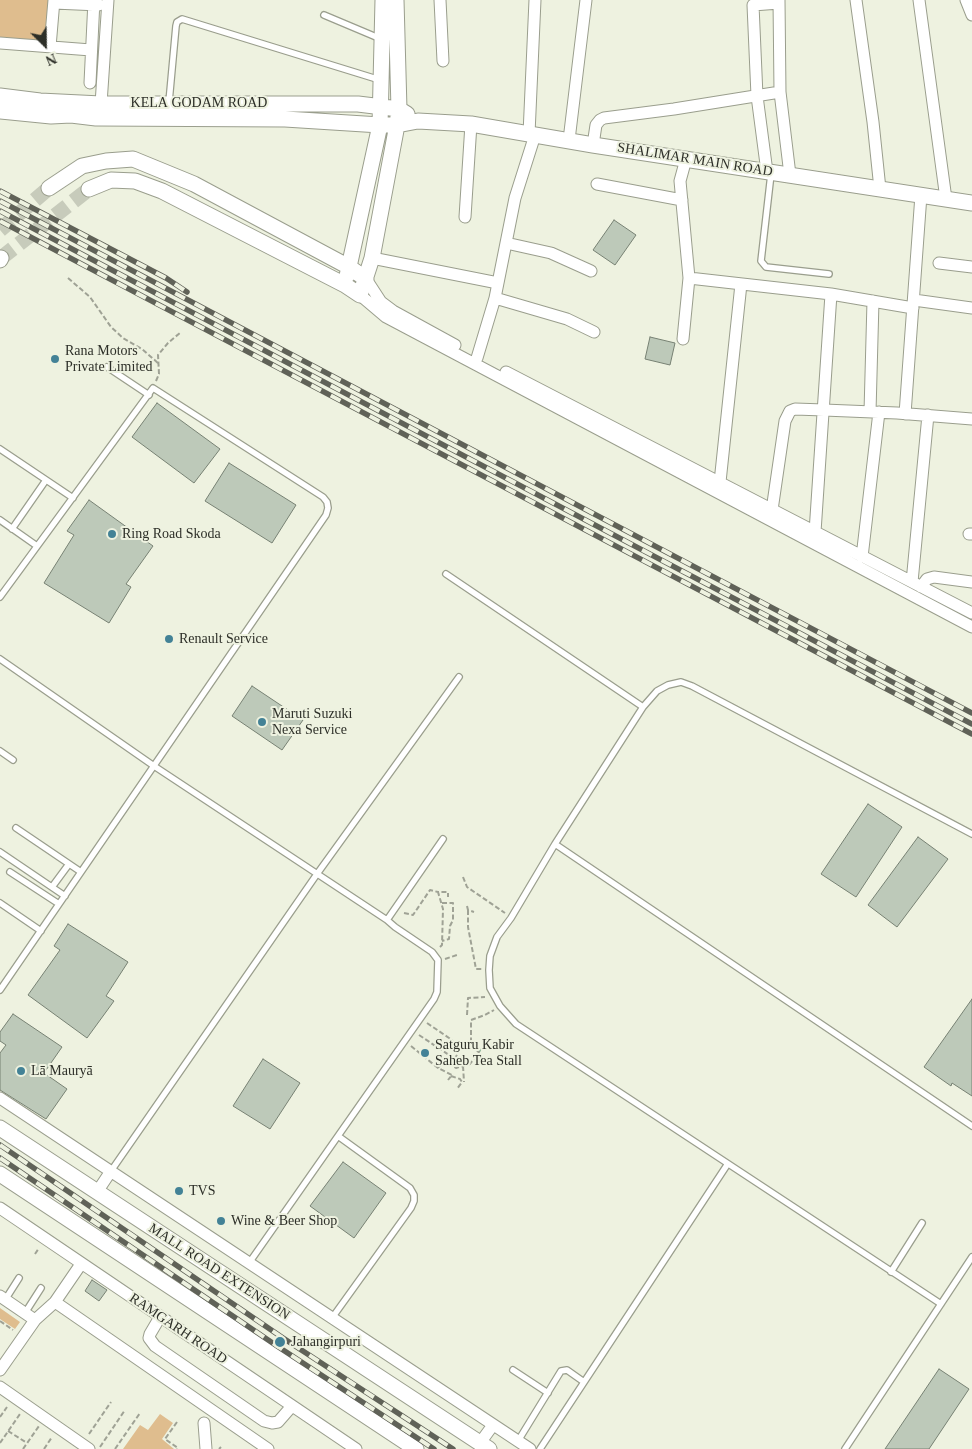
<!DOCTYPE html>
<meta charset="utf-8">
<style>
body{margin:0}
#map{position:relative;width:972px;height:1449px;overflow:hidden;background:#eef2e0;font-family:Georgia,serif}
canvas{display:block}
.north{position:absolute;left:20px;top:20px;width:50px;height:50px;-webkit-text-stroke:4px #eef2e0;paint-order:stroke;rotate:157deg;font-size:14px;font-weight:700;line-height:20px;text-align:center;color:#2d2f28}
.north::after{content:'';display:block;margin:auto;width:18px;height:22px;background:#2d2f28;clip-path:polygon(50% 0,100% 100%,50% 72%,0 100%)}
</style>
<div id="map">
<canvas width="972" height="1449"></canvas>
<div class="north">N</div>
</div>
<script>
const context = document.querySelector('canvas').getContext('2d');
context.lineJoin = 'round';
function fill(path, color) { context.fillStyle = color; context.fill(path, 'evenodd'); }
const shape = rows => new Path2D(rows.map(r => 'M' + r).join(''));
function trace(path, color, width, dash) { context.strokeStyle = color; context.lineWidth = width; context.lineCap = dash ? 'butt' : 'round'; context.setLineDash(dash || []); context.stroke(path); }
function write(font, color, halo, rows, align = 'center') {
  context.font = font + ' Georgia,serif'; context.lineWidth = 4; context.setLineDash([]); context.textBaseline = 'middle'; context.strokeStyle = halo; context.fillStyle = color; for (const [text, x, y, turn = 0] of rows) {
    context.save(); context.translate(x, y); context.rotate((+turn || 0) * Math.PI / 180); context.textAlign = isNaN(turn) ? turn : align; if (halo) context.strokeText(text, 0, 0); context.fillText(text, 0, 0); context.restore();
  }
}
fill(shape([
 [0,0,50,0,48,41,0,39],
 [0,1308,20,1322,15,1329,0,1319],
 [160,1414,173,1423,162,1439,174,1449,123,1449,140,1425,148,1430]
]), '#dfbd8e');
trace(shape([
 [472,1045,479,1050]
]), '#74a386', 4);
const building = shape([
 [614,220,636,235,615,265,593,250,614,220],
 [650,337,675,343,670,365,645,359,650,337],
 [157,403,220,449,194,483,132,437,157,403],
 [229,463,296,505,272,543,205,501,229,463],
 [89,500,153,546,126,584,131,587,109,623,44,583,74,535,67,531,89,500],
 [252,686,303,720,282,750,232,716,252,686],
 [868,804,902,827,856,897,821,874,868,804],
 [918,837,948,859,897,927,868,905,918,837],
 [68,924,128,962,106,996,114,1001,87,1038,28,995,60,950,54,946,68,924],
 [972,999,972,1096,952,1083,951,1086,924,1067,972,999],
 [13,1014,62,1047,44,1073,67,1089,46,1119,0,1090,0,1053,6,1045,0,1041,0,1032,13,1014],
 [263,1059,300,1083,270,1129,233,1106,263,1059],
 [343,1162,386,1193,354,1238,310,1206,343,1162],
 [92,1280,107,1290,99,1301,85,1291,92,1280],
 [939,1369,969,1389,929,1449,885,1449,939,1369]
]);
fill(building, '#bdc9b9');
trace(building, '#778173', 1);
trace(shape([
 [0,230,49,188],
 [1,258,89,189]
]), '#c7cbbb', 15, [15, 8]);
const lane = shape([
 [324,15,381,39],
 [169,102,176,26,177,22,182,19,380,80],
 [771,174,761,261,766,267,829,274],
 [107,367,149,395],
 [0,449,73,498],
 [0,520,37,546],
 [12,529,46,480],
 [446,574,643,707],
 [0,597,153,388,323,497,327,502,328,508,326,515,0,990],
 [0,659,154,766,387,920,395,927,432,952,438,960,437,992,434,999,249,1263],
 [0,751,13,760],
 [16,828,81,872],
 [555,844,972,1126],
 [0,852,65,896],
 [10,872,59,904],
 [52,887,69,864],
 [0,903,41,931],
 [387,920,443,839],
 [111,1171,317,874,459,677],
 [891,1272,922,1223],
 [5,1300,19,1278],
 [941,1304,516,1024,500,1006,490,988,489,970,490,956,497,937,511,918,555,844,643,707,657,691,668,685,681,682,692,686,972,834],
 [25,1313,41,1288],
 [332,1318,411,1208,414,1201,414,1195,410,1188,338,1136],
 [513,1370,548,1393],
 [518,1441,561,1371,567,1370,584,1382],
 [540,1449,727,1165],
 [845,1449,972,1257]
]);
const street = shape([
 [440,0,443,61],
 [779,0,780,92,790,175],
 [856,0,873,122,880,189],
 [919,0,946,199],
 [966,0,972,15],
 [54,3,99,5],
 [0,43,91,50],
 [50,47,54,0],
 [90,83,94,0],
 [101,104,108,0],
 [529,134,535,0],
 [535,135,515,198,495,298,567,319,594,332],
 [569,140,586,0],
 [593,145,596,125,600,120,604,118,674,109,780,92],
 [767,172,757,96,753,5,779,3],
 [597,184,682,200],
 [465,217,471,124],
 [506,243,551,253,591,271],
 [372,258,498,283],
 [939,263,972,267],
 [689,278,831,294,913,308],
 [366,279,381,302,393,311,455,345],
 [360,295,386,317,972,627],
 [914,300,972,308],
 [683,339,689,278,680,181,686,159],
 [477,358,495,298],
 [506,372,972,613],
 [870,412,873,301],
 [905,414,921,195],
 [720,482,741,284],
 [772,510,785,421,790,411,795,409,824,410,897,413,972,419],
 [815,532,831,294],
 [969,534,972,534],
 [862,557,879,412],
 [912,582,928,415],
 [921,587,927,579,934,577,972,582],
 [0,1098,530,1449],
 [97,1192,111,1171],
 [0,1208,356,1449],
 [0,1296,35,1320,0,1370],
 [55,1302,268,1449],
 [160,1317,150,1334,149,1338,155,1346,264,1421,272,1423,278,1422,292,1406],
 [35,1320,55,1302,81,1264],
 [0,1387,89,1449],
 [204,1423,206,1449],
 [480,1443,493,1425]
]);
const secondary = shape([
 [0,96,40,101,101,104,358,104,399,109,407,114],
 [0,111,51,116,71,115,96,118,285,119,380,125,397,125,418,121,471,124,593,145,972,203],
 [49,188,82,166,106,161,133,159,194,184,349,267,366,279],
 [89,189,111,180,135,181,162,191,345,285,360,295,372,258,397,125,399,109,396,0],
 [0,260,1,258],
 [347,276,380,125,383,0],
 [0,1128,489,1449],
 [0,1174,416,1449]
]);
trace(lane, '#9a9e8d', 8);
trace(street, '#9a9e8d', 13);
trace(secondary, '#9a9e8d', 17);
trace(shape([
 [68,278,90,297,111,327,123,338,142,349,158,363],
 [156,381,159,374,158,355,168,343,181,332],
 [463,877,467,887,505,913],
 [442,903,453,903,453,920,450,926,449,939,442,941],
 [467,906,468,910,474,912],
 [468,910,468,927,476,969,482,969],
 [404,913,413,915,430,890,438,892],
 [440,947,442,945,443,909,438,892,448,892,448,897],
 [445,959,457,955],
 [467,1015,468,998,485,997],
 [427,1023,452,1040,459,1052],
 [419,1035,455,1059],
 [411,1046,438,1068,452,1075,448,1080],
 [451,1064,457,1055],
 [463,1066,464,1082],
 [438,1068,444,1060,456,1068,470,1064,479,1052,471,1046,471,1020,485,1015,494,1010],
 [451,1076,460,1079,462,1082,457,1089],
 [35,1254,39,1248],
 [0,1321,13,1330],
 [0,1417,7,1407],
 [177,1422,165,1439,178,1448,177,1449],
 [8,1431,27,1443],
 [89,1434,111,1402],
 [0,1443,20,1414],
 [100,1447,125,1410],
 [23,1449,39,1426],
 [44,1449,52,1437],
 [115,1449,140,1413],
 [219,1449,221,1447]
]), '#9fa295', 2, [5, 2.5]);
trace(lane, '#fff', 5.5);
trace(street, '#fff', 11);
trace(secondary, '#fff', 15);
const rail = shape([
 [0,191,166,278,187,292],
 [0,201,972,713],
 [0,211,972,724],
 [0,221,972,734],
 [0,1145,283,1338,453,1449],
 [0,1158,277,1346,434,1449]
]);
trace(rail, '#606258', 5.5);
trace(rail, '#eef2e0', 4, [11]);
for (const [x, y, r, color] of [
 [55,359,5,"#438296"],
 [112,534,5,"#438296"],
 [169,639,5,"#438296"],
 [262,722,5,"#438296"],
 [425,1053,5,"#438296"],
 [21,1071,5,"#438296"],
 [179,1191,5,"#438296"],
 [221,1221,5,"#438296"],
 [280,1342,6,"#438296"]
]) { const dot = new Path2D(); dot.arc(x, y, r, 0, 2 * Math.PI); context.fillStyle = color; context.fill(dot); trace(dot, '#eef2e0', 2); }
write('14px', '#2d2f28', '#eef2e0', [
 ["KELA GODAM ROAD",199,103],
 ["SHALIMAR MAIN ROAD",695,160,9],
 ["MALL ROAD EXTENSION",219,1272,33],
 ["RAMGARH ROAD",178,1329,34]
]);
write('14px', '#2d2f28', '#eef2e0', [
 ["Rana Motors",65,351],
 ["Private Limited",65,367],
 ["Ring Road Skoda",122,534],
 ["Renault Service",179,639],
 ["Maruti Suzuki",272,714],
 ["Nexa Service",272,730],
 ["Satguru Kabir",435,1045],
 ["Saheb Tea Stall",435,1061],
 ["Lā Mauryā",31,1071],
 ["TVS",189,1191],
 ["Wine & Beer Shop",231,1221],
 ["Jahangirpuri",291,1342]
], 'left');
</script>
